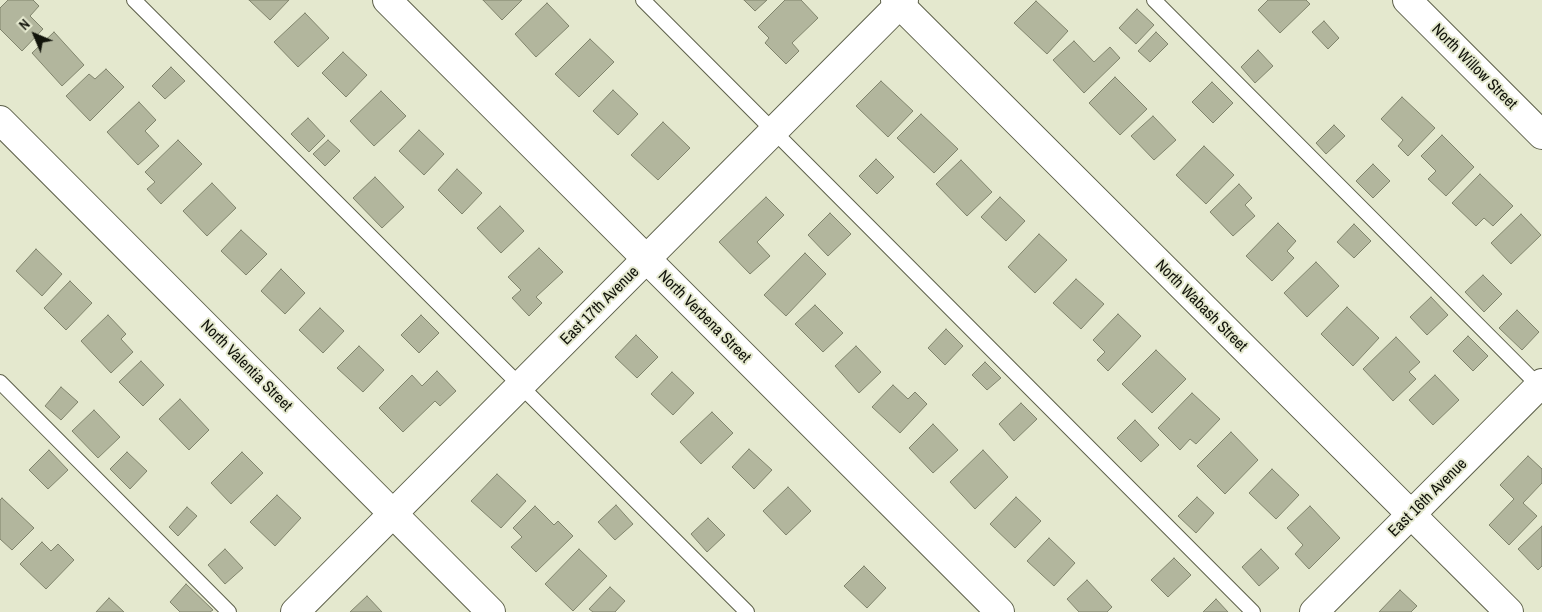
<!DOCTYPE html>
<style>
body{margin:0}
#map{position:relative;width:1542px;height:612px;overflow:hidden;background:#e4e8ce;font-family:"Archivo Narrow",sans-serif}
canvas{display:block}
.north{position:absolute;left:10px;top:10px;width:50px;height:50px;-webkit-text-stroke:4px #e4e8ce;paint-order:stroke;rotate:315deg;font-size:14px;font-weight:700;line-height:20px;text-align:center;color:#12140b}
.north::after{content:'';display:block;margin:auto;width:18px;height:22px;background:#12140b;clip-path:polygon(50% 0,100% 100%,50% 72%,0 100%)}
</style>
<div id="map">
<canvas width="1542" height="612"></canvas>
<div class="north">N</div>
</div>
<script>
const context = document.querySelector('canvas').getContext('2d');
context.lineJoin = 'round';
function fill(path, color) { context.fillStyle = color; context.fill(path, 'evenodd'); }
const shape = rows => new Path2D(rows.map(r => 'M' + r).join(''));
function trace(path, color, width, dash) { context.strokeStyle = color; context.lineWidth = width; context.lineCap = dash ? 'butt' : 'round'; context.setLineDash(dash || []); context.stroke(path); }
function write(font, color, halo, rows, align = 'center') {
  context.font = font + ' "Archivo Narrow",sans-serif'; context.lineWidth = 4; context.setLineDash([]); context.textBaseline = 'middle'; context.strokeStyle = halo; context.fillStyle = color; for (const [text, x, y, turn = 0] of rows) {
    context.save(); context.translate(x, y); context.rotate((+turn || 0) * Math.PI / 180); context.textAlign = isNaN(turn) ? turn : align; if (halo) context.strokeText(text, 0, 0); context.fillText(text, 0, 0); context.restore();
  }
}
const building = shape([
 [8,0,33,0,39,6,30,16,43,29,22,51,0,29,0,8,8,0],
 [249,0,289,0,270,20,249,0],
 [483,0,522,0,502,20,483,0],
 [744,0,767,0,755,11,744,0],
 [785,0,801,0,818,18,792,43,799,51,786,64,765,43,769,38,758,27,785,0],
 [1268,0,1306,0,1310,4,1280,33,1258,10,1268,0],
 [1036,1,1068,31,1047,54,1014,23,1036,1],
 [547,3,569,26,536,57,515,34,547,3],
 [1137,9,1154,25,1136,44,1119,28,1137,9],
 [305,13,329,38,298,67,274,42,305,13],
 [1324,21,1339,38,1328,49,1312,32,1324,21],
 [54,32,84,65,62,86,32,53,54,32],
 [1156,32,1168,44,1150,62,1138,51,1156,32],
 [590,39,614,62,579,97,555,74,590,39],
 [1074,41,1094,62,1110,47,1120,58,1084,93,1053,60,1074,41],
 [1258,50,1273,66,1255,83,1241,67,1258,50],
 [343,52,367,75,346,97,322,73,343,52],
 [171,67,185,81,165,99,152,86,171,67],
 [106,69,124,87,90,121,66,96,89,74,95,79,106,69],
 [1115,77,1147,109,1120,135,1089,103,1115,77],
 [881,81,913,111,888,137,856,106,881,81],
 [1212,82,1233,103,1213,123,1192,102,1212,82],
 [613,90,638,114,618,135,593,111,613,90],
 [381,91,406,116,374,146,350,121,381,91],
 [1402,97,1435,128,1408,156,1398,146,1403,140,1381,119,1402,97],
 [139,102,156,120,145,131,159,146,138,165,107,132,139,102],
 [921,114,958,149,934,173,897,138,921,114],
 [1153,116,1176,140,1154,160,1131,136,1153,116],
 [308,118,325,136,309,152,291,134,308,118],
 [663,122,690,148,658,180,631,155,663,122],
 [1334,125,1345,136,1326,154,1316,143,1334,125],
 [419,130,444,154,424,175,399,151,419,130],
 [1442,135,1474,167,1446,196,1428,179,1436,171,1421,156,1442,135],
 [178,140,202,164,161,204,147,189,155,182,145,172,178,140],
 [328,140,340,151,325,166,313,154,328,140],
 [1204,146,1234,175,1206,204,1176,175,1204,146],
 [876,159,894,177,877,194,859,176,876,159],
 [961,160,992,192,967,216,936,184,961,160],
 [1373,164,1390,181,1373,198,1356,181,1373,164],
 [457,169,482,193,462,214,438,190,457,169],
 [1480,174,1513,206,1493,226,1484,218,1476,226,1452,203,1480,174],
 [375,177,404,207,382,228,353,198,375,177],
 [212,183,236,208,207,236,183,211,212,183],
 [1239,184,1252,198,1245,205,1255,216,1233,236,1210,212,1239,184],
 [766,197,784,215,757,242,770,256,750,274,719,242,766,197],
 [1000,197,1025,221,1006,241,981,217,1000,197],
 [500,206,524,231,501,253,477,228,500,206],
 [830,213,851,234,828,256,808,235,830,213],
 [1521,214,1541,235,1511,264,1491,243,1521,214],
 [1278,223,1296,241,1287,251,1294,258,1272,281,1246,256,1278,223],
 [1354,224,1371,241,1354,258,1337,242,1354,224],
 [241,230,267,254,246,275,221,251,241,230],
 [1039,234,1067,260,1035,293,1008,267,1039,234],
 [539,248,563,272,536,297,542,303,529,316,512,298,521,290,508,277,539,248],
 [36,249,62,274,42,296,16,271,36,249],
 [805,253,826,274,786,316,764,295,805,253],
 [1316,262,1339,286,1307,317,1284,293,1316,262],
 [281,269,305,293,285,314,261,291,281,269],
 [1483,275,1502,294,1484,312,1465,292,1483,275],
 [1076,279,1104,304,1081,329,1053,303,1076,279],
 [70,281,92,303,66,330,44,308,70,281],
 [1431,297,1448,315,1427,335,1410,317,1431,297],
 [815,305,843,333,823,352,795,324,815,305],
 [1347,307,1379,338,1353,366,1321,334,1347,307],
 [320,308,344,331,323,353,299,330,320,308],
 [1517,310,1539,332,1522,350,1499,328,1517,310],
 [1118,314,1141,336,1108,371,1097,360,1105,352,1093,340,1118,314],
 [108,315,126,334,121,339,133,352,111,373,81,341,108,315],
 [421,315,439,333,419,353,401,335,421,315],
 [946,329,963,346,945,365,928,348,946,329],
 [636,335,658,357,637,378,615,357,636,335],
 [1468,336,1488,356,1473,371,1453,351,1468,336],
 [1396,337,1420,362,1409,372,1416,379,1393,401,1363,369,1396,337],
 [359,346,384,370,363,392,337,368,359,346],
 [856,346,881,372,859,393,835,366,856,346],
 [1156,350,1186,379,1152,413,1122,384,1156,350],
 [141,361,164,385,143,406,119,382,141,361],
 [985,362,1001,378,987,390,972,375,985,362],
 [437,371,456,391,440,406,435,401,403,432,379,408,412,375,422,386,437,371],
 [672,372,694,393,673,415,651,394,672,372],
 [1435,375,1459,400,1433,425,1409,400,1435,375],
 [893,385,908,399,915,392,927,404,900,433,872,407,893,385],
 [61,387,78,402,61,420,45,406,61,387],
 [1192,393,1220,419,1196,444,1190,439,1180,450,1158,428,1192,393],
 [180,399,209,430,189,450,159,419,180,399],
 [1021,403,1037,419,1014,441,999,424,1021,403],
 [94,410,120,437,98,458,72,431,94,410],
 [712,412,733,433,701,464,680,442,712,412],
 [1135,420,1159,445,1141,462,1117,438,1135,420],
 [933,424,958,450,933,473,909,448,933,424],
 [1231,432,1258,460,1225,494,1197,466,1231,432],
 [749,449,772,470,754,489,732,467,749,449],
 [49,450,68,470,48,489,29,470,49,450],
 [983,450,1008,477,975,509,950,482,983,450],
 [127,452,147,471,130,489,110,469,127,452],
 [242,452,263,473,231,504,211,483,242,452],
 [1528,456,1542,469,1542,483,1523,503,1537,516,1509,545,1489,525,1514,499,1500,485,1528,456],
 [1272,469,1299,495,1276,519,1249,493,1272,469],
 [497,474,526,501,501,528,471,501,497,474],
 [788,487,811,511,786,535,763,511,788,487],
 [277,495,301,518,275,546,250,522,277,495],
 [1016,497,1041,521,1015,548,990,524,1016,497],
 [1197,497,1214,513,1196,533,1178,516,1197,497],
 [2,498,34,528,12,550,0,539,0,500,2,498],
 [616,505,633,524,615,540,598,522,616,505],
 [535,506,554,525,558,521,573,536,536,572,511,547,522,537,513,528,535,506],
 [1310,506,1340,538,1309,569,1295,554,1303,545,1287,528,1310,506],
 [187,507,197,516,178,536,169,527,187,507],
 [708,518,725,535,707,552,691,534,708,518],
 [1542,526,1542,566,1538,570,1518,549,1542,526],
 [1049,538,1075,563,1054,586,1027,561,1049,538],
 [42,542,51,551,58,544,74,560,46,589,20,564,42,542],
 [225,549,243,568,225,584,208,565,225,549],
 [579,549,607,576,573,611,545,584,579,549],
 [1261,549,1279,568,1259,586,1242,567,1261,549],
 [1174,558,1191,575,1168,597,1151,580,1174,558],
 [864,566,886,588,867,608,844,586,864,566],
 [1087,580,1112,607,1107,612,1079,612,1067,599,1087,580],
 [186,584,213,610,210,612,180,612,170,602,186,584],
 [610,587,625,601,615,612,593,612,589,609,610,587],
 [1400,590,1417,606,1411,612,1379,612,1400,590],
 [367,596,382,612,350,612,367,596],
 [109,598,124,612,96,612,109,598],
 [1216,599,1228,612,1203,612,1216,599]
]);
fill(building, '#b2b69d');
trace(building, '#80846c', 1);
const service = shape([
 [134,0,747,612],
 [643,0,1253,612],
 [1154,0,1541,388],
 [0,382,229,612]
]);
const minor = shape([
 [387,0,1000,612],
 [895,0,1509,612],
 [1407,0,1542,135],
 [0,120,491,612],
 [1314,612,1542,383]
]);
const tertiary = shape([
 [295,612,904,0]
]);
trace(service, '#5c5f49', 16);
trace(minor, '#5c5f49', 30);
trace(tertiary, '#5c5f49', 30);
trace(service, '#fff', 14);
trace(minor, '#fff', 28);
trace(tertiary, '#fff', 28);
write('16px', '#12140b', '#e4e8ce', [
 ["North Willow Street",1474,67,45],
 ["East 17th Avenue",600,306,-45],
 ["North Wabash Street",1201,306,45],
 ["North Verbena Street",704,317,45],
 ["North Valentia Street",246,366,45],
 ["East 16th Avenue",1428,498,-45]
]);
</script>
